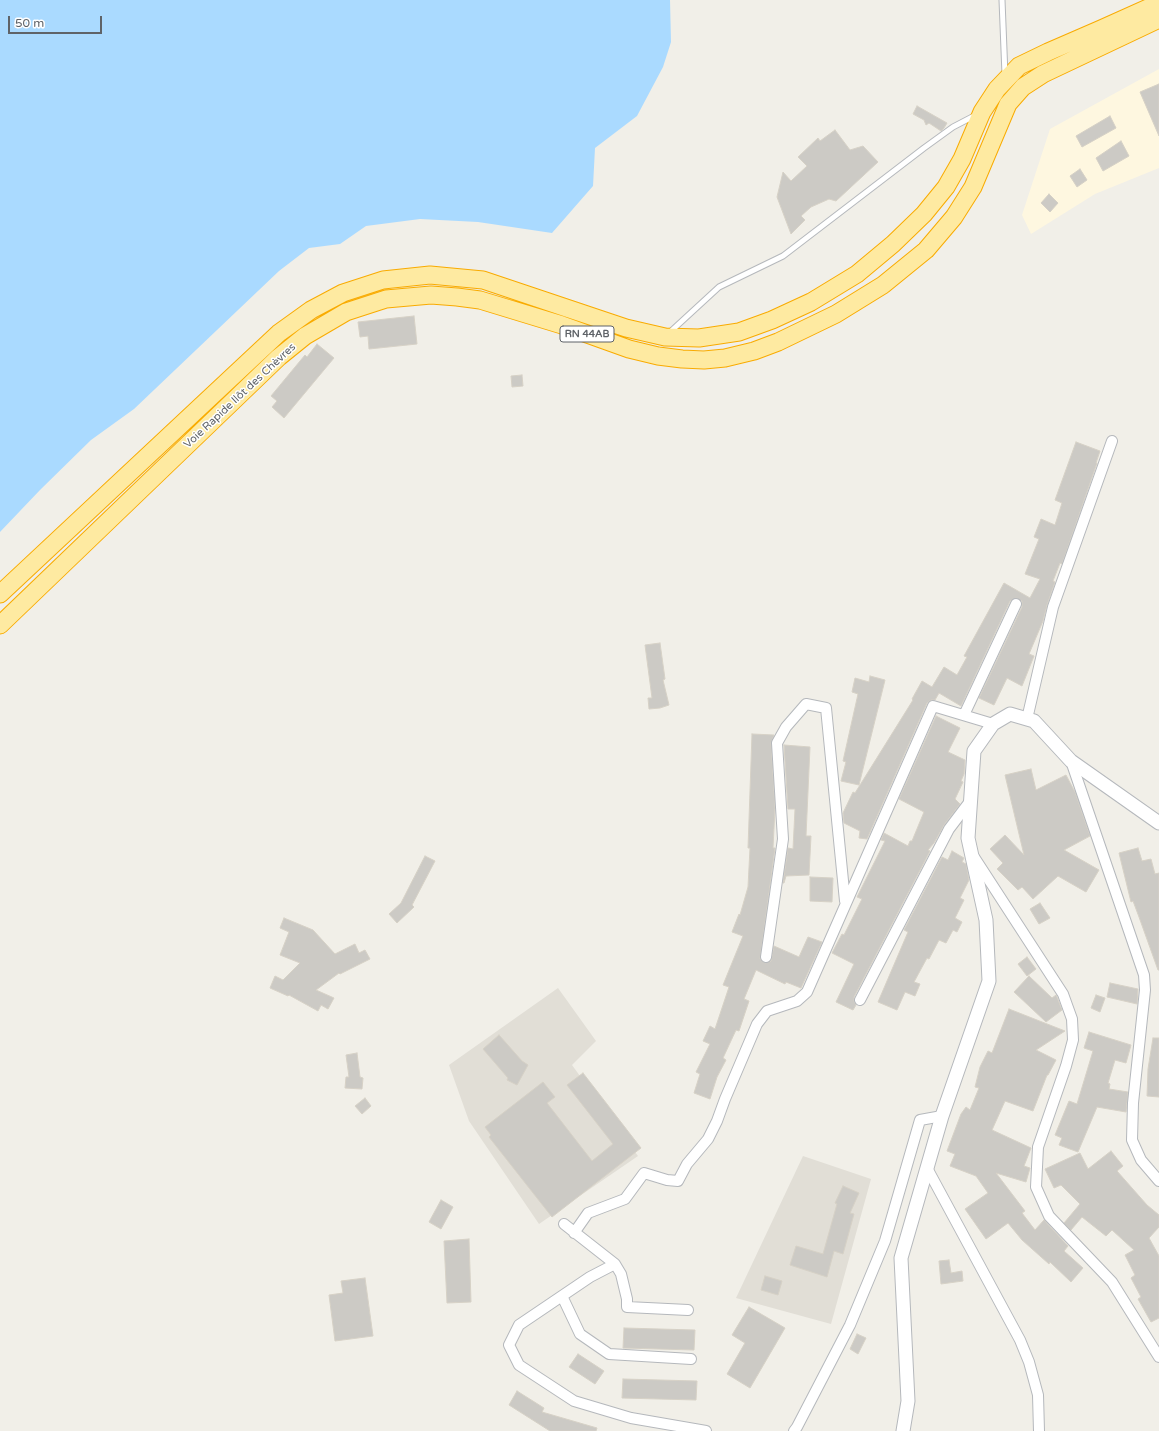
<!DOCTYPE html>
<meta charset="utf-8">
<style>
body{margin:0}
#map{position:relative;width:1159px;height:1431px;overflow:hidden;background:#f1efe8;font-family:"Varela Round",sans-serif}
canvas{display:block}
.scale{position:absolute;left:8px;top:16px;width:94px;height:18px;box-sizing:border-box;border:2px solid #5f6368;border-top:0;padding-left:5px;font-size:12px;line-height:14px;white-space:nowrap;color:#5f6368;-webkit-text-stroke:3px #fff;paint-order:stroke}
</style>
<div id="map">
<canvas width="1159" height="1431"></canvas>
<div class="scale">50 m</div>
</div>
<script>
const context = document.querySelector('canvas').getContext('2d');
context.lineJoin = 'round';
function fill(path, color) { context.fillStyle = color; context.fill(path, 'evenodd'); }
const shape = rows => new Path2D(rows.map(r => 'M' + r).join(''));
function trace(path, color, width, dash) { context.strokeStyle = color; context.lineWidth = width; context.lineCap = dash ? 'butt' : 'round'; context.setLineDash(dash || []); context.stroke(path); }
function write(font, color, halo, rows, align = 'center') {
  context.font = font + ' "Varela Round",sans-serif'; context.lineWidth = 3; context.setLineDash([]); context.textBaseline = 'middle'; context.strokeStyle = halo; context.fillStyle = color; for (const [text, x, y, turn = 0] of rows) {
    context.save(); context.translate(x, y); context.rotate((+turn || 0) * Math.PI / 180); context.textAlign = isNaN(turn) ? turn : align; if (halo) context.strokeText(text, 0, 0); context.fillText(text, 0, 0); context.restore();
  }
}
fill(shape([
 [1159,69,1159,168,1095,194,1031,234,1022,215,1050,129]
]), '#fef7e0');
fill(shape([
 [558,988,596,1041,572,1065,638,1156,539,1224,469,1121,449,1065],
 [803,1156,871,1179,831,1324,736,1298]
]), '#e1ded6');
fill(shape([
 [0,0,670,0,671,42,663,67,637,116,595,148,593,186,552,233,478,222,420,219,366,226,340,244,309,248,279,271,134,409,91,440,40,490,0,532]
]), '#aadaff');
const building = shape([
 [1159,84,1159,136,1140,92,1159,84],
 [917,106,947,123,944,128,941,131,929,123,926,125,924,120,913,114,917,106],
 [1110,116,1116,128,1082,147,1076,136,1110,116],
 [835,130,850,150,863,146,878,162,836,201,829,199,811,207,801,216,805,220,791,234,777,197,783,172,791,181,807,166,798,157,818,138,820,141,835,130],
 [1121,141,1129,156,1103,171,1096,158,1121,141],
 [1080,169,1087,180,1077,187,1070,176,1080,169],
 [1049,194,1058,203,1050,212,1041,203,1049,194],
 [414,316,417,344,369,349,368,336,360,337,358,322,414,316],
 [317,344,334,358,284,418,272,407,277,401,271,396,305,355,307,357,317,344],
 [522,375,523,386,512,387,511,376,522,375],
 [1076,442,1100,451,1096,463,1097,463,1062,564,1060,563,1053,581,1055,582,1047,605,1043,621,1029,654,1034,656,1022,686,1007,678,994,705,979,698,1022,607,1022,601,1016,598,1010,601,961,706,939,693,935,700,931,700,927,703,867,839,859,838,860,831,844,823,843,813,853,792,855,793,913,700,912,699,922,681,932,687,944,667,957,675,967,657,964,656,1004,583,1030,598,1040,579,1025,574,1039,539,1034,537,1041,519,1055,525,1062,503,1055,500,1076,442],
 [660,643,665,679,663,680,669,705,660,708,649,709,648,698,652,698,645,645,660,643],
 [870,676,885,680,859,785,841,781,846,762,843,761,858,694,852,692,855,678,869,682,870,676],
 [936,716,960,728,948,752,965,760,964,774,961,781,963,782,955,799,960,804,944,825,934,843,928,850,930,851,854,997,854,1001,856,1005,853,1010,836,1002,854,964,832,953,842,934,844,935,862,899,857,897,885,841,881,840,884,833,908,846,910,841,912,841,919,824,924,812,899,799,936,716],
 [752,734,774,735,771,743,775,808,773,848,775,848,760,959,765,963,771,961,774,946,799,957,808,937,822,942,801,988,786,982,785,984,756,970,744,999,749,1001,739,1031,736,1030,723,1058,726,1060,717,1077,710,1099,694,1093,700,1074,696,1072,710,1044,703,1041,710,1026,715,1029,729,987,723,985,743,936,732,932,739,914,740,915,748,887,750,848,748,848,752,734],
 [784,745,810,747,806,836,811,836,809,875,786,876,784,883,783,883,788,848,793,849,795,809,788,809,784,745],
 [1031,769,1036,790,1066,775,1075,792,1090,836,1064,850,1099,870,1086,892,1058,876,1033,899,1022,887,1018,890,997,869,1003,863,990,849,1005,835,1024,855,1005,775,1031,769],
 [1138,848,1142,861,1151,859,1155,874,1159,873,1159,970,1158,970,1139,917,1133,901,1131,902,1119,853,1138,848],
 [952,851,964,858,962,862,966,864,969,880,960,898,964,900,955,918,962,922,957,932,953,930,946,943,939,940,929,959,927,958,914,982,920,984,915,996,905,992,897,1010,878,1002,908,932,904,930,942,857,948,860,952,851],
 [425,856,435,861,412,905,414,907,397,923,389,914,401,903,425,856],
 [810,877,833,878,832,902,810,901,810,877],
 [1040,903,1050,918,1039,924,1030,909,1040,903],
 [284,918,313,930,335,954,355,944,359,953,365,950,370,959,340,974,339,973,316,990,334,998,328,1009,321,1005,318,1011,289,995,288,996,270,988,275,976,283,980,300,963,280,955,289,932,280,928,284,918],
 [1027,957,1036,969,1027,976,1018,964,1027,957],
 [1029,976,1052,998,1056,995,1057,997,1062,1010,1046,1022,1014,992,1029,976],
 [1110,983,1138,989,1137,1004,1107,997,1110,983],
 [1096,995,1105,998,1100,1012,1091,1008,1096,995],
 [1009,1009,1065,1031,1036,1050,1056,1060,1048,1075,1047,1075,1033,1111,1005,1101,992,1130,1031,1148,1024,1166,1030,1168,1026,1182,996,1173,1025,1211,1022,1213,1035,1230,1044,1220,1068,1246,1064,1251,1083,1268,1071,1282,1050,1262,1049,1264,1022,1240,1008,1223,986,1239,965,1209,988,1193,976,1176,950,1166,955,1154,947,1151,961,1114,966,1107,970,1110,979,1088,975,1087,980,1067,988,1051,992,1053,1009,1009],
 [1089,1032,1131,1045,1126,1063,1115,1060,1108,1083,1110,1084,1109,1089,1128,1092,1126,1112,1097,1107,1078,1152,1059,1145,1062,1138,1055,1135,1069,1101,1077,1104,1093,1051,1084,1048,1089,1032],
 [499,1035,522,1061,528,1065,517,1085,507,1080,508,1078,483,1049,499,1035],
 [1153,1038,1159,1038,1159,1097,1147,1096,1148,1069,1153,1038],
 [357,1053,360,1077,363,1078,362,1089,345,1088,346,1077,349,1077,346,1055,357,1053],
 [583,1073,641,1148,552,1217,489,1137,491,1135,485,1127,543,1082,555,1097,547,1103,592,1161,613,1144,567,1085,583,1073],
 [365,1098,371,1106,362,1114,355,1106,365,1098],
 [1111,1151,1123,1166,1117,1171,1147,1205,1159,1215,1159,1227,1149,1238,1159,1256,1159,1318,1151,1322,1138,1299,1141,1297,1131,1278,1135,1275,1125,1255,1134,1250,1112,1230,1106,1236,1082,1217,1071,1230,1064,1223,1080,1204,1061,1185,1054,1188,1045,1169,1080,1153,1088,1169,1111,1151],
 [843,1186,859,1193,850,1213,854,1214,843,1254,834,1251,827,1277,790,1265,796,1246,823,1254,837,1204,835,1203,843,1186],
 [441,1200,453,1207,441,1229,429,1222,441,1200],
 [469,1239,471,1302,447,1303,444,1241,469,1239],
 [949,1260,951,1273,962,1271,963,1281,941,1284,939,1261,949,1260],
 [765,1276,782,1281,778,1295,761,1290,765,1276],
 [365,1278,373,1336,335,1341,329,1295,343,1293,341,1281,365,1278],
 [749,1307,785,1328,750,1388,727,1374,745,1343,732,1335,749,1307],
 [624,1328,695,1330,694,1350,623,1348,624,1328],
 [857,1334,866,1338,858,1354,850,1349,857,1334],
 [578,1354,604,1371,595,1384,569,1367,578,1354],
 [623,1379,697,1381,696,1400,622,1398,623,1379],
 [517,1391,544,1408,542,1412,597,1428,596,1431,550,1431,509,1405,517,1391]
]);
fill(building, '#cccac5');
trace(building, '#d6d1c6', 1);
const service = shape([
 [1002,0,1005,75],
 [669,333,719,287,783,256,924,148,953,127,976,115]
]);
const minor = shape([
 [964,715,1016,604],
 [1027,719,1053,607,1112,441],
 [1071,761,1144,975,1145,990,1133,1103,1132,1140,1141,1160,1159,1181],
 [974,857,1063,994,1072,1019,1073,1040,1066,1066,1038,1147,1036,1187,1049,1216,1112,1282,1159,1357],
 [766,957,783,839,777,743,786,727,806,704,826,708,845,901],
 [860,1000,949,829,971,800],
 [927,1168,1020,1340,1029,1362,1038,1395,1039,1431],
 [564,1224,615,1264],
 [574,1233,588,1213,625,1199,644,1173,667,1180,678,1181,687,1164,708,1139,717,1121,725,1099,757,1024,767,1011,797,1001,807,992,933,706,993,724],
 [562,1296,580,1334,609,1354,691,1359],
 [688,1310,627,1307,627,1299,621,1274,615,1264,590,1277,519,1325,509,1345,519,1365,574,1401,631,1418,706,1431],
 [794,1431,797,1427,850,1325,885,1241,920,1120,942,1116]
]);
const tertiary = shape([
 [903,1431,908,1401,901,1258,942,1116,989,981,986,920,968,838,974,751,993,724,1010,714,1034,721,1071,761,1159,823]
]);
const trunk = shape([
 [0,594,279,333,311,310,343,293,383,280,430,275,483,280,626,328,665,337,699,338,739,332,772,320,811,302,857,274,893,244,924,214,946,187,962,159,982,112,997,89,1019,66,1048,52,1101,29,1159,3],
 [0,625,279,357,305,336,346,312,386,299,431,295,457,297,480,300,562,325,629,349,658,356,682,359,704,360,725,358,754,351,778,342,836,314,883,285,926,250,954,217,973,187,1008,104,1023,87,1043,74,1159,19]
]);
trace(service, '#b5b8bc', 7);
trace(minor, '#b5b8bc', 12);
trace(tertiary, '#b5b8bc', 15);
trace(trunk, '#f9ab00', 19);
trace(service, '#fff', 5);
trace(minor, '#fff', 10);
trace(tertiary, '#fff', 13);
trace(trunk, '#feeaa1', 17);
for (const [x, y, w] of [
 [587,334,54]
]) { const box = new Path2D(); box.roundRect(x - w / 2, y - 8, w, 16, 3); context.fillStyle = '#fff'; context.fill(box); trace(box, '#5f6368', 1); }
write('bold 10px', '#5f6368', null, [
 ["RN 44AB",587,334]
]);
write('11px', '#5f6368', '#fff', [
 ["Voie Rapide Ilôt des Chèvres",240,396,-43]
]);
</script>
